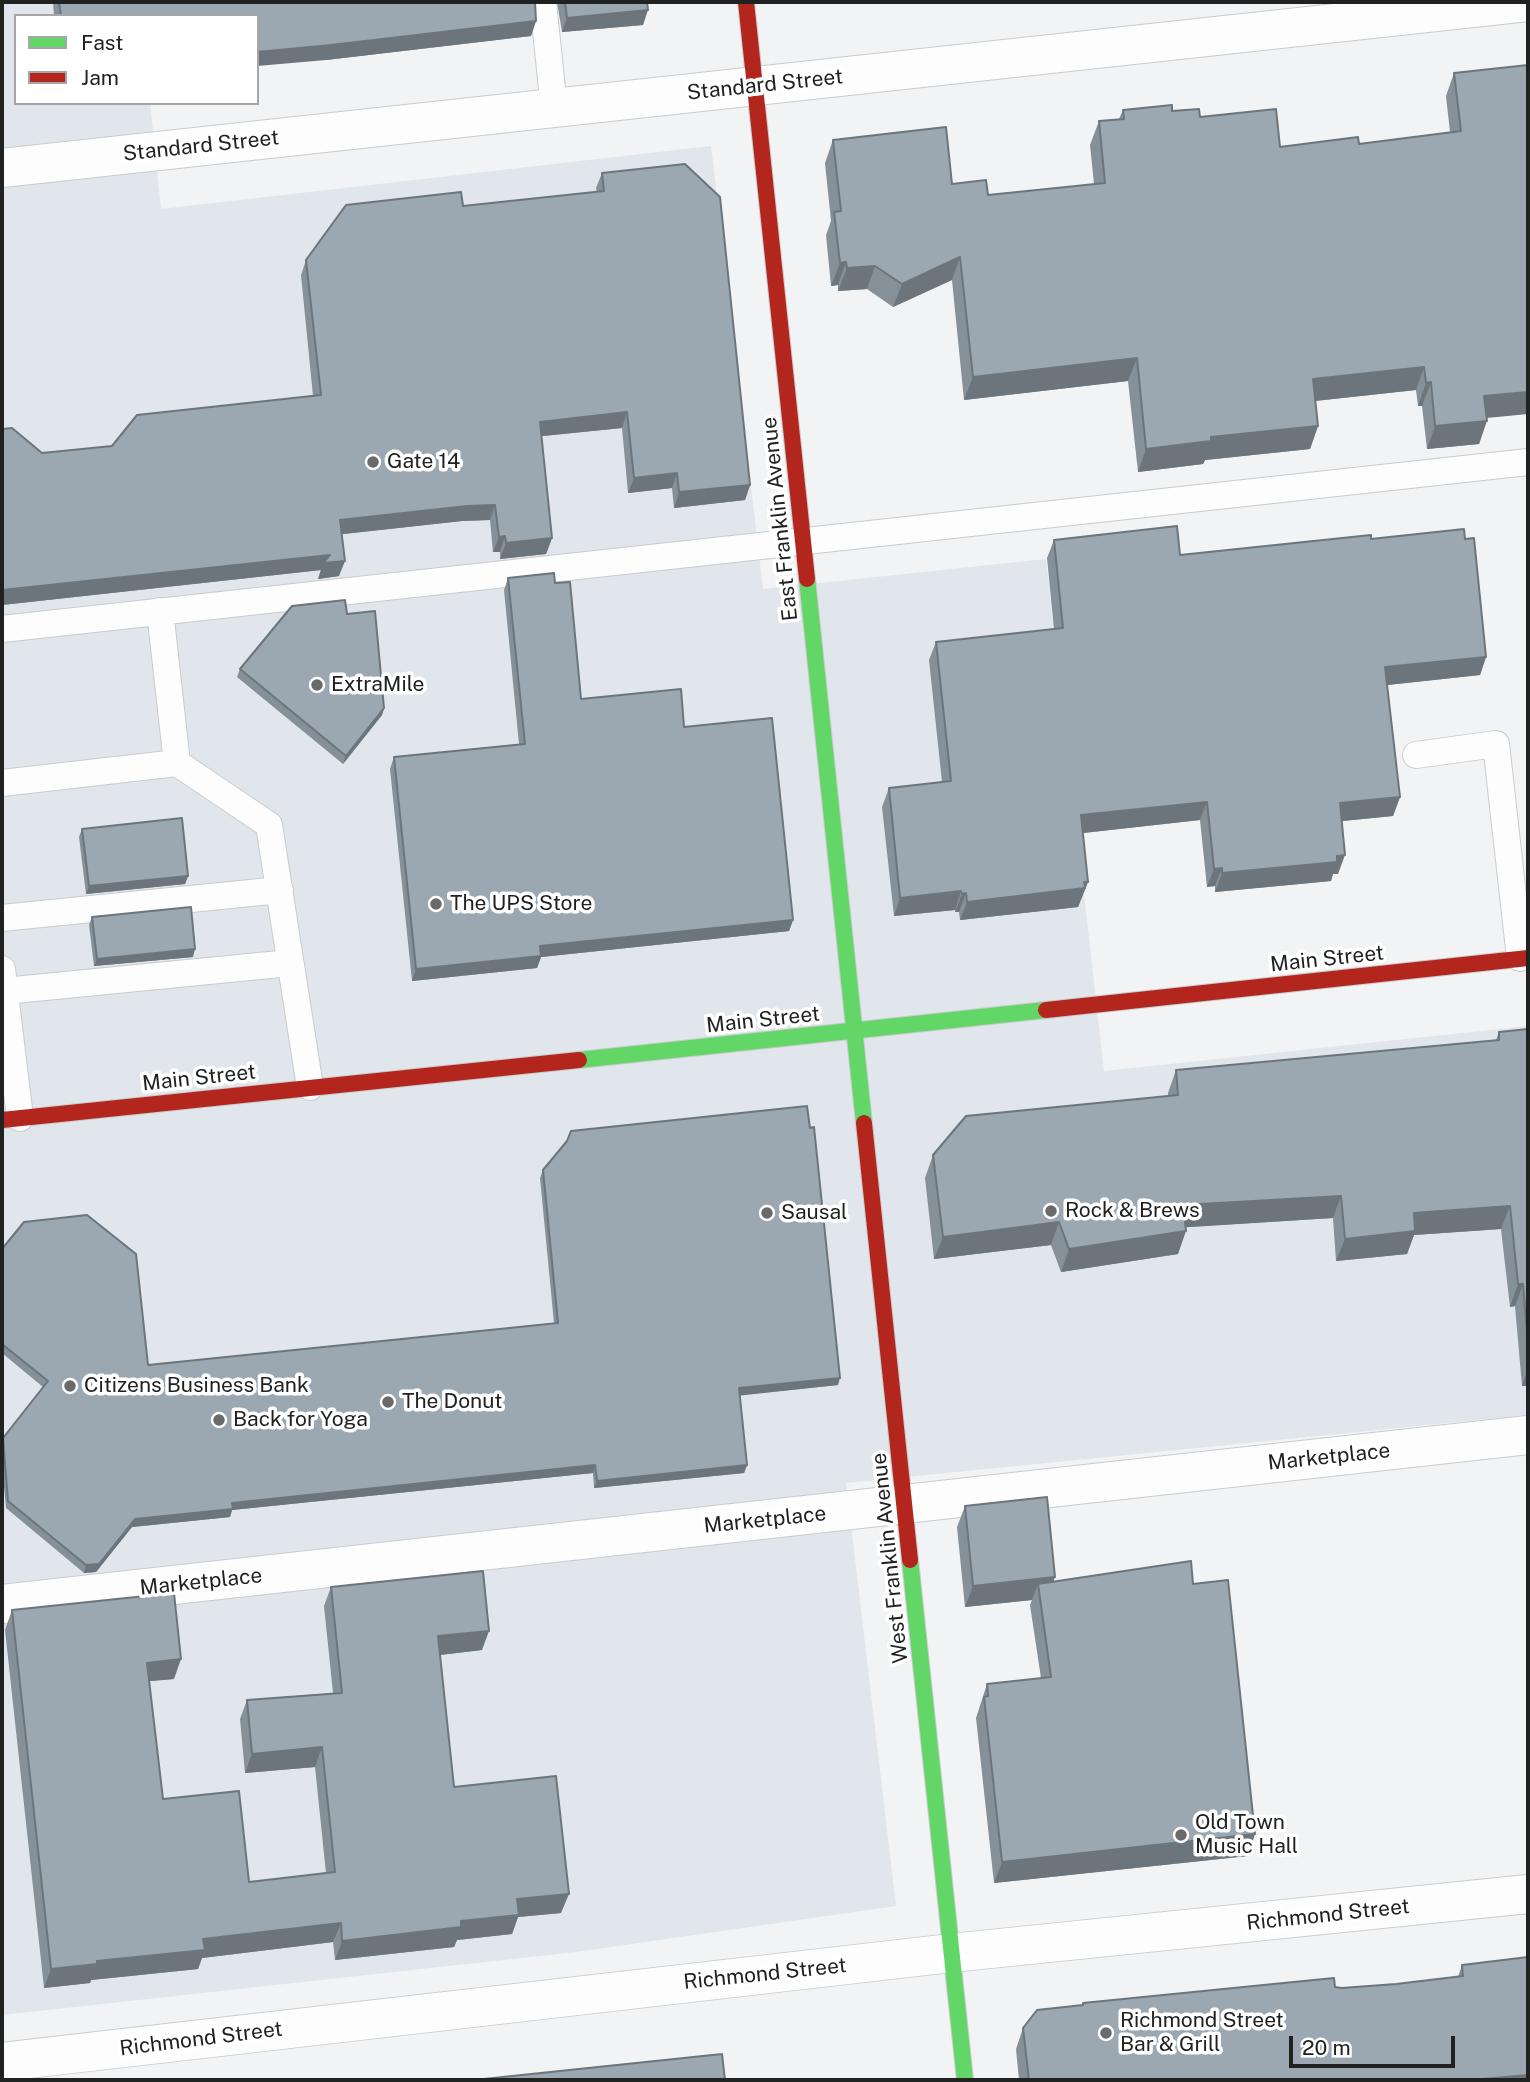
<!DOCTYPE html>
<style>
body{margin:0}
#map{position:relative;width:1530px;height:2082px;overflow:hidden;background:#f1f3f4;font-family:"Public Sans",sans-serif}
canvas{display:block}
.frame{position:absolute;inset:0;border:4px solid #202121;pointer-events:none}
.legend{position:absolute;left:14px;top:14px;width:245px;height:91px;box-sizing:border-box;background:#fff;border:2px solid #a6a6a6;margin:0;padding:9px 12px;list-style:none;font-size:21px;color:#202121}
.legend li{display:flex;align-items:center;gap:14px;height:35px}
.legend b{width:35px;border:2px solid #a6a6a6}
.scale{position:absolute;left:1289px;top:2036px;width:166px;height:32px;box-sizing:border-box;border:4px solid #202121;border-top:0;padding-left:9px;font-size:21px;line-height:24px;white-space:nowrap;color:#202121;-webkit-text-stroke:5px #fff;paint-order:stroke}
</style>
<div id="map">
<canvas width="1530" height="2082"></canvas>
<div class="frame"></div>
<ul class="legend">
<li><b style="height:9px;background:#63d668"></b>Fast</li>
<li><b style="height:9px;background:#b3261e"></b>Jam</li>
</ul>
<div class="scale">20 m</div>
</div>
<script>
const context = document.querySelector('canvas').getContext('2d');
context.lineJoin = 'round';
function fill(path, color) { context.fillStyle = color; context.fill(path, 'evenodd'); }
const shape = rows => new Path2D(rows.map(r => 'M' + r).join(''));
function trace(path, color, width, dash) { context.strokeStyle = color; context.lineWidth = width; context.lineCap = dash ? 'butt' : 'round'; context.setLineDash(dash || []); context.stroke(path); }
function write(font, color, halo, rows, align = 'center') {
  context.font = font + ' "Public Sans",sans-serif'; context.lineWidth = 7; context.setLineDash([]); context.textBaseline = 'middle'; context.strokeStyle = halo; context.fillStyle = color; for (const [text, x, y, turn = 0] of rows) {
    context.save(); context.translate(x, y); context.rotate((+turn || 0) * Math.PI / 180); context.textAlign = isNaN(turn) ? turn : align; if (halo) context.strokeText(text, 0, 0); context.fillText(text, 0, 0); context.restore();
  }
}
fill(shape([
 [2,2,140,2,142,16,16,16,16,103,150,103,161,209,711,146,763,589,1046,559,1104,1071,1528,1026,1528,1415,846,1483,896,1906,576,1952,2,2015]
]), '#e0e6eb');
const lane = shape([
 [543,2,554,108],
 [160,611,177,763,269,825,310,1087],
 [2,629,1528,462],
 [1416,755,1496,744,1520,958],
 [2,783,177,763],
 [2,918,280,890],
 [2,969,20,1118],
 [4,991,290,963]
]);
const street = shape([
 [2,168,1528,2],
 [2,1604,1528,1435],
 [2,2062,951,1953,1528,1894]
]);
const fast = shape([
 [807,579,864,1123],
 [579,1060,1046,1010],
 [910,1560,965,2080]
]);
const jam = shape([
 [746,2,807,579],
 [1046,1010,1528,958],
 [2,1120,579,1060],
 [864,1123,910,1560]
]);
trace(lane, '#cacbcc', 28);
trace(street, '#cacbcc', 40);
trace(fast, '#cacbcc', 18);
trace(jam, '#cacbcc', 18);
trace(lane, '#fdfdfd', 26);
trace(street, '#fdfdfd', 38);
trace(fast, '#63d668', 16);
trace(jam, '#b3261e', 16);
fill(shape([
 [53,2,535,2,536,21,531,36,326,60,257,16,54,16],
 [557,2,647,2,643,25,562,32],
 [1528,65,1487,418,1479,444,1427,449,1422,406,1418,406,1416,390,1315,401,1318,426,1310,449,1205,460,1203,464,1138,472,1128,381,964,400,952,280,893,307,867,289,838,291,838,285,831,286,826,235,831,221,825,163,833,140,952,184,988,195,1094,184,1090,145,1099,121,1119,119,1123,110,1172,111,1200,117,1280,147,1359,144,1450,132,1446,96,1454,73],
 [602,173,750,485,745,500,674,508,672,488,628,493,622,428,541,436,552,538,546,554,500,559,500,552,493,552,490,520,462,521,342,534,339,576,318,579,321,570,2,605,42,453,112,446,313,396,301,275,306,260,463,206,597,192,596,188],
 [1371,539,1465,539,1486,657,1480,675,1387,685,1400,797,1393,816,1341,821,1338,874,1333,874,1331,881,1215,892,1215,886,1207,887,1200,820,1083,833,1088,882,1078,907,960,920,959,912,955,912,955,910,894,916,882,807,889,788,942,782,929,660,936,642,1054,629,1047,558,1054,540,1180,555],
 [508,578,555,583,581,699,684,727,793,920,789,931,541,957,537,968,412,981,390,769,394,757,519,744,504,590],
 [347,614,384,708,382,715,343,764,237,677,240,669],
 [82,829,188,876,185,884,86,894,79,837],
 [92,917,193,957,94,966,89,925],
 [1528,1029,1528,1386,1522,1386,1515,1306,1510,1307,1501,1229,1414,1235,1407,1254,1336,1261,1333,1218,1186,1227,1178,1254,1061,1272,1051,1245,934,1259,925,1178,933,1155,1168,1096,1168,1093,1176,1070,1496,1040,1499,1032],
 [543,1170,838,1385,740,1395,747,1465,744,1473,594,1488,593,1473,232,1510,230,1517,132,1527,96,1572,84,1573,6,1508,2,1466,2,1440,43,1387,2,1353,2,1249,148,1365,554,1323,540,1178],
 [965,1506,1054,1581,1193,1584,1248,1856,994,1883,976,1718,987,1684,1041,1678,1030,1605,1032,1600,965,1607,957,1527],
 [331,1587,482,1650,440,1655,454,1787,561,1913,518,1917,512,1934,457,1940,454,1947,335,1960,333,1942,202,1958,198,1969,91,1980,90,1983,44,1988,5,1630,12,1610,174,1679,149,1681,163,1799,249,1882,326,1873,315,1767,245,1773,240,1719,247,1700,333,1693,324,1606],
 [1462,1965,1528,2080,1019,2080,1016,2049,1023,2028,1082,2005,1083,2003,1335,1987,1342,1988,1396,1984,1458,1977]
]), '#859098');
fill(shape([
 [648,10,643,25,562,32,567,18],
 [536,21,531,36,326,60,257,66,257,52],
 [960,257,952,280,893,307,902,284],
 [846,262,838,285,831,286,840,263],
 [875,266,867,289,838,291,847,268],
 [1137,358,1128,381,964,400,973,377],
 [1424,367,1416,390,1305,402,1313,379],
 [1431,382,1422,406,1418,406,1426,383],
 [1528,392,1528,414,1476,419,1484,396],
 [627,412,622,428,534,437,540,422],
 [1487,421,1479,444,1427,449,1435,426],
 [1318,426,1310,449,1205,460,1203,464,1138,472,1146,449,1211,437],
 [677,473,672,488,628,493,634,478],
 [750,485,745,500,674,508,679,492],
 [495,505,490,520,462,521,335,535,340,520,467,506],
 [505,536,500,552,493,552,499,537],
 [552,538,546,554,500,559,506,543],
 [330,555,345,561,339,576,318,579,321,570,2,605,2,590],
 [1486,657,1480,675,1378,686,1385,667],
 [384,708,382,715,343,764,346,756],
 [1400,797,1393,816,1333,822,1340,803],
 [1207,802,1200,820,1074,834,1081,815],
 [1345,855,1338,874,1333,874,1331,881,1215,892,1222,873],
 [1222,868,1215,886,1207,887,1214,869],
 [188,876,185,884,86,894,89,886],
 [1088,882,1078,907,960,920,967,902],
 [961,891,955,910,894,916,900,898],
 [966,893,959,912,955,912,962,894],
 [793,920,789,931,541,957,537,968,412,981,416,969,540,946],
 [195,949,193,957,94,966,97,959],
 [1341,1196,1333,1218,1175,1228,1183,1205],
 [1510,1206,1501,1229,1414,1235,1407,1254,1336,1261,1345,1239,1414,1213],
 [1059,1222,1051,1245,934,1259,943,1237],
 [1186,1231,1178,1254,1061,1272,1069,1249],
 [1518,1284,1523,1284,1515,1306,1510,1307],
 [1528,1368,1528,1386,1522,1386],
 [840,1378,838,1385,736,1396,739,1388],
 [595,1465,593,1473,232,1510,230,1517,132,1527,96,1572,84,1573,86,1565,135,1519,232,1503],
 [747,1465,744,1473,594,1488,597,1481],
 [1055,1577,1047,1599,1038,1584,1032,1600,965,1607,973,1586],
 [489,1631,482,1650,431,1656,438,1636],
 [181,1659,174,1679,140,1682,147,1663],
 [322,1747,315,1767,245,1773,252,1754],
 [1255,1834,1248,1856,994,1883,1002,1862],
 [569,1894,561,1913,518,1917,512,1934,457,1940,454,1947,435,1949,335,1960,342,1941,461,1921,517,1899],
 [341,1923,333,1942,202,1958,198,1969,91,1980,90,1983,44,1988,51,1969,203,1939],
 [1528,2075,1528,2080,1471,2080]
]), '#6c757c');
const building = shape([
 [59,2,535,2,536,21,331,45,257,52,257,16,61,16,59,2],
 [565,2,647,2,648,10,567,18,565,2],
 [1528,65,1528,392,1484,396,1487,421,1435,426,1431,382,1426,383,1424,367,1313,379,1318,426,1211,437,1211,441,1146,449,1137,358,973,377,960,257,902,284,875,266,847,268,846,262,840,263,834,212,841,211,833,140,946,127,952,184,986,180,988,195,1105,183,1099,121,1124,119,1123,110,1172,105,1172,111,1199,109,1200,117,1276,109,1280,147,1358,137,1359,144,1461,131,1454,73,1528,65],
 [685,164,720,197,750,485,679,492,677,473,634,478,627,412,540,422,552,538,506,543,505,536,499,537,495,505,467,506,340,520,345,561,323,563,330,555,2,590,2,429,12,428,42,453,112,446,137,415,321,395,306,260,346,205,461,192,463,206,604,191,602,173,685,164],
 [1177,526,1180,555,1371,535,1371,539,1464,529,1465,539,1474,538,1486,657,1385,667,1400,797,1340,803,1345,855,1337,856,1337,862,1222,873,1222,868,1214,869,1207,802,1081,815,1088,882,1084,882,1085,888,967,902,966,893,962,894,961,891,900,898,889,788,951,781,936,642,1063,628,1054,540,1177,526],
 [554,573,555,583,570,582,581,699,681,689,684,727,772,718,793,920,540,946,541,956,416,969,394,757,525,744,508,578,554,573],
 [345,600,347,614,375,611,384,708,346,756,240,669,292,606,345,600],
 [182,818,188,876,89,886,82,829,182,818],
 [191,907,195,949,97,959,92,917,191,907],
 [1528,1029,1528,1344,1523,1284,1518,1284,1510,1206,1414,1213,1415,1231,1345,1239,1341,1196,1183,1205,1186,1231,1069,1249,1059,1222,943,1237,933,1155,966,1116,1178,1095,1176,1070,1499,1040,1499,1032,1528,1029],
 [807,1106,810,1128,814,1127,840,1378,739,1388,747,1465,597,1481,595,1465,232,1503,233,1509,135,1519,99,1564,86,1565,8,1501,3,1438,48,1381,2,1344,2,1249,24,1222,87,1215,136,1254,148,1365,558,1323,543,1170,567,1141,571,1131,807,1106],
 [1047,1497,1055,1577,973,1586,965,1506,1047,1497],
 [1191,1561,1193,1584,1228,1580,1255,1834,1002,1862,984,1697,988,1696,987,1684,1051,1677,1038,1584,1191,1561],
 [483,1571,489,1631,438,1636,454,1787,556,1776,569,1894,517,1899,519,1915,461,1921,461,1927,342,1941,341,1923,203,1939,205,1950,97,1961,97,1964,51,1969,12,1610,174,1593,181,1659,147,1663,163,1799,239,1791,249,1882,335,1872,322,1747,252,1754,247,1700,342,1693,331,1587,483,1571],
 [1528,1957,1528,2075,1471,2080,1029,2080,1023,2028,1037,2010,1083,2005,1083,2003,1334,1978,1335,1987,1342,1988,1396,1984,1463,1976,1462,1965,1528,1957],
 [722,2054,725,2080,474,2080,722,2054]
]);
fill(building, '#9ba7b1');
trace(building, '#6c757c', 2);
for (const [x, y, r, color] of [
 [373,462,7,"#696a6b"],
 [317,685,7,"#696a6b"],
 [436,904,7,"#696a6b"],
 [1051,1211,7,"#696a6b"],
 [767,1213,7,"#696a6b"],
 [70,1386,7,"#696a6b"],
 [388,1402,7,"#696a6b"],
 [219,1420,7,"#696a6b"],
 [1181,1835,7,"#696a6b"],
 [1106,2033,7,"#696a6b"]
]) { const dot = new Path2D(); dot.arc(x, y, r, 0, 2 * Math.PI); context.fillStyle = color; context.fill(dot); trace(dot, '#fff', 2.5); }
write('21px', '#202121', '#fff', [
 ["Standard Street",765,85,-6],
 ["Standard Street",201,146,-6],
 ["East Franklin Avenue",780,519,-96],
 ["Main Street",1327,959,-6],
 ["Main Street",763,1020,-6],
 ["Main Street",199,1078,-6],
 ["Marketplace",1329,1457,-6],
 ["Marketplace",765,1520,-6],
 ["West Franklin Avenue",890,1558,-96],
 ["Marketplace",201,1582,-6],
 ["Richmond Street",1328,1915,-6],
 ["Richmond Street",765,1974,-6],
 ["Richmond Street",201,2039,-7]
]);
write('21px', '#202121', '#fff', [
 ["Gate 14",387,462],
 ["ExtraMile",331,685],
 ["The UPS Store",450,904],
 ["Rock & Brews",1065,1211],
 ["Sausal",781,1213],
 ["Citizens Business Bank",84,1386],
 ["The Donut",402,1402],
 ["Back for Yoga",233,1420],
 ["Old Town",1195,1823],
 ["Music Hall",1195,1847],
 ["Richmond Street",1120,2021],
 ["Bar & Grill",1120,2045]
], 'left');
</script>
